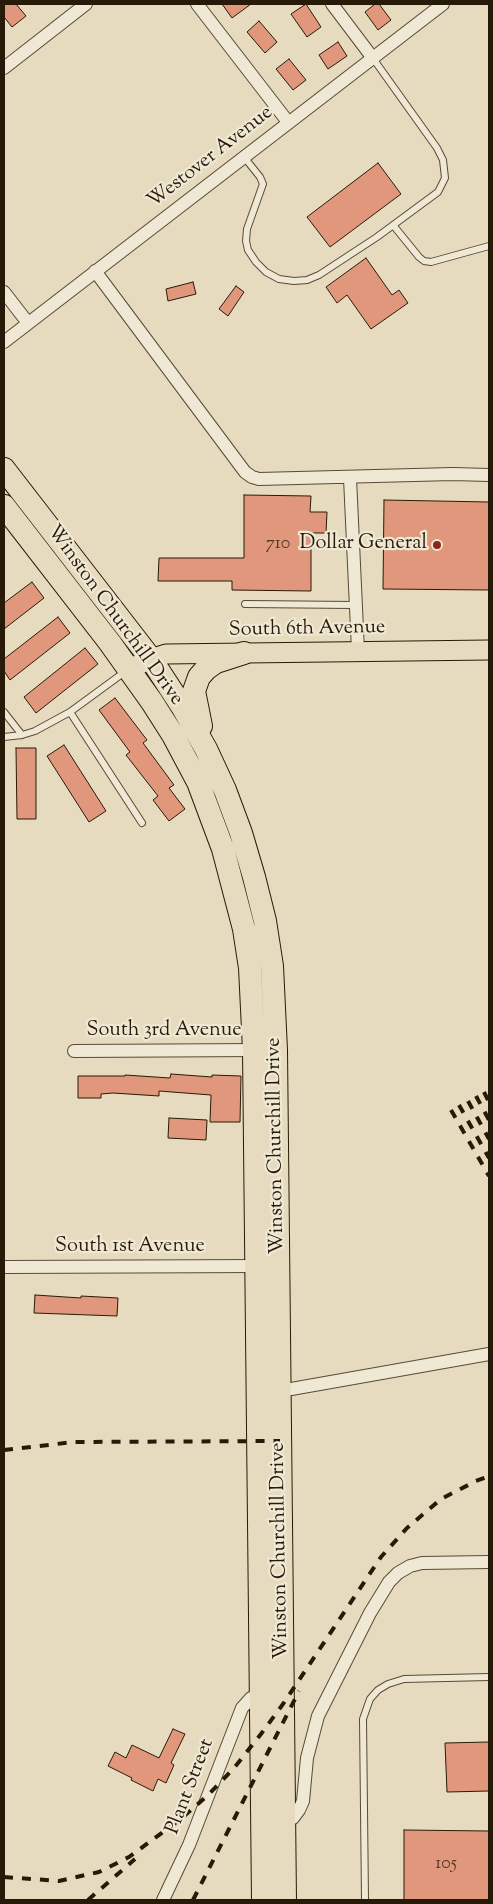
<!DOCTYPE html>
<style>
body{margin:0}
#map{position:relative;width:493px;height:1904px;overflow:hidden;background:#e6dbbe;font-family:"Sorts Mill Goudy",serif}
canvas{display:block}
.frame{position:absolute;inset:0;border:5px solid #281a08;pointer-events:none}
</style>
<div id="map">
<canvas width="493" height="1904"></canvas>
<div class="frame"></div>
</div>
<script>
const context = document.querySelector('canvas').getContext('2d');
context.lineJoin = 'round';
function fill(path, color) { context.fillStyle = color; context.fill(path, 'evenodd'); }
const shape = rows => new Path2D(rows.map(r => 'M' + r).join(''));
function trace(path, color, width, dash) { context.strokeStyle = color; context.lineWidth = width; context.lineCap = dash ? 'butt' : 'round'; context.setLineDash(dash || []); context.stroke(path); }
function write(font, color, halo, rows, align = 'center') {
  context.font = font + ' "Sorts Mill Goudy",serif'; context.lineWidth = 4.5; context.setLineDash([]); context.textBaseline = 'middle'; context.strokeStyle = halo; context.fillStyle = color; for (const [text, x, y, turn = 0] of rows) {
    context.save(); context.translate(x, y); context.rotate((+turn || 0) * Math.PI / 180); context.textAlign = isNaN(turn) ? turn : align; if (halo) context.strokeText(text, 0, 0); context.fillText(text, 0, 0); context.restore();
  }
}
const building = shape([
 [4,4,16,4,26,16,12,27,4,17,4,4],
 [222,4,251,4,232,18,222,4],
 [306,4,321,27,307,37,291,14,306,4],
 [375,4,379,4,391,20,378,30,365,12,375,4],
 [259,21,277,42,265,53,247,32,259,21],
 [338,42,347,56,328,69,319,55,338,42],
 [289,59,306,80,293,90,276,69,289,59],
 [378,163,401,194,330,247,307,217,378,163],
 [366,258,392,295,399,290,408,303,371,329,347,295,337,303,326,287,366,258],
 [193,282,196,294,168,301,166,289,193,282],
 [236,286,244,292,228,316,219,309,236,286],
 [244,495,311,496,310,512,327,512,326,533,311,533,311,591,232,590,232,581,158,581,159,558,244,558,244,495],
 [384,500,489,502,489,590,383,589,384,500],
 [32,582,44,598,4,629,4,603,32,582],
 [58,617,70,633,10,680,4,671,4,659,58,617],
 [85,648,98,664,36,713,24,697,85,648],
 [115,698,147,740,143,743,174,785,169,788,185,809,169,821,153,800,158,796,126,755,130,752,99,710,115,698],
 [64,745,106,811,89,822,47,756,64,745],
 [16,748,36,748,36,819,17,819,16,748],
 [171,1074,212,1077,212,1075,241,1076,240,1122,210,1122,211,1095,159,1091,159,1096,113,1093,101,1094,101,1098,78,1098,78,1076,125,1076,125,1075,170,1078,171,1074],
 [169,1118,207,1120,206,1140,168,1138,169,1118],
 [35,1295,81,1298,81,1296,118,1298,117,1316,34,1313,35,1295],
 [173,1729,185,1734,171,1763,174,1765,166,1783,158,1779,153,1791,131,1780,132,1778,108,1766,115,1752,126,1758,132,1745,159,1758,173,1729],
 [489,1742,489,1791,447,1792,445,1743,489,1742],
 [404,1830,489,1831,489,1900,404,1900,404,1830]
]);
fill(building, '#e0977b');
trace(building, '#281a08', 1);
const lane = shape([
 [244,157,260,177,263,184,247,229,246,241,248,250,256,262,266,272,279,279,294,281,307,280,319,275,377,237,438,192,445,178,443,160,437,148,372,57],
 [393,225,419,257,424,261,431,262,489,246],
 [245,604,355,605],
 [4,712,22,735],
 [70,712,142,823],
 [4,737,22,735,35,731,70,712,126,671],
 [365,1900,363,1719,370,1699,378,1690,388,1684,404,1679,489,1677]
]);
const street = shape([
 [197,4,288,122],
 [332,4,372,57],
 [4,68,86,4],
 [95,271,245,472,252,477,259,479,453,474,489,475],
 [4,292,28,323],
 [4,342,443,4],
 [350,478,358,651],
 [74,1051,259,1050],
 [4,1267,261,1266],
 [280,1391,489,1354],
 [284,1821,293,1818,299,1810,303,1801,307,1758,318,1716,370,1613,389,1582,398,1573,410,1566,422,1563,489,1562],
 [163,1900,189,1845,242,1708,251,1698,266,1696]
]);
const primary = shape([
 [129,669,151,659,166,654,489,650]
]);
const highway = shape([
 [4,469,151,659,183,708,206,749,225,790,241,833,254,877,265,921,272,966,276,1050,285,1900],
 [4,506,110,643,152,702,173,735,198,782,223,849,244,929,250,968,254,1050,263,1900],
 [201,726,194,691,199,677,206,669,216,662,244,653]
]);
trace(lane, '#584a36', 8);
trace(street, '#584a36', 14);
trace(primary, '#281a08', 21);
trace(highway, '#281a08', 24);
trace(lane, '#efe8d5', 6);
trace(street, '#efe8d5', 12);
trace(primary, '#e6dbbe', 19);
trace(highway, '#e6dbbe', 22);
trace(shape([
 [484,1092,489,1102],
 [476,1096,489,1120],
 [468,1101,489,1139],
 [459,1105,489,1158],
 [451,1110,489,1176],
 [4,1450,74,1442,280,1441],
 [4,1877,59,1881,99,1872,129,1857,182,1818,208,1795,234,1768,261,1734,283,1704,381,1557,407,1528,441,1499,476,1481,489,1476],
 [88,1900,135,1859],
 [193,1900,299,1691]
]), '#281a08', 4, [9, 9]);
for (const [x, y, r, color] of [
 [437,545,5,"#8f2418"]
]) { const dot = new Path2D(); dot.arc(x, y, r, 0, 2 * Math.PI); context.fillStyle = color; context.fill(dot); trace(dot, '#efe8d5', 2); }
write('18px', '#563925', null, [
 ["710",278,545],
 ["105",446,1865]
]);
write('20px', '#281a08', '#efe8d5', [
 ["Westover Avenue",211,158,-38],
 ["Winston Churchill Drive",114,616,54],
 ["South 6th Avenue",307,630,-1],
 ["South 3rd Avenue",164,1032],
 ["Winston Churchill Drive",277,1146,-91],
 ["South 1st Avenue",130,1248],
 ["Winston Churchill Drive",281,1551,-91],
 ["Plant Street",191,1787,-69]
]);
write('20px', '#281a08', '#efe8d5', [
 ["Dollar General",427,545]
], 'right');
</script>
